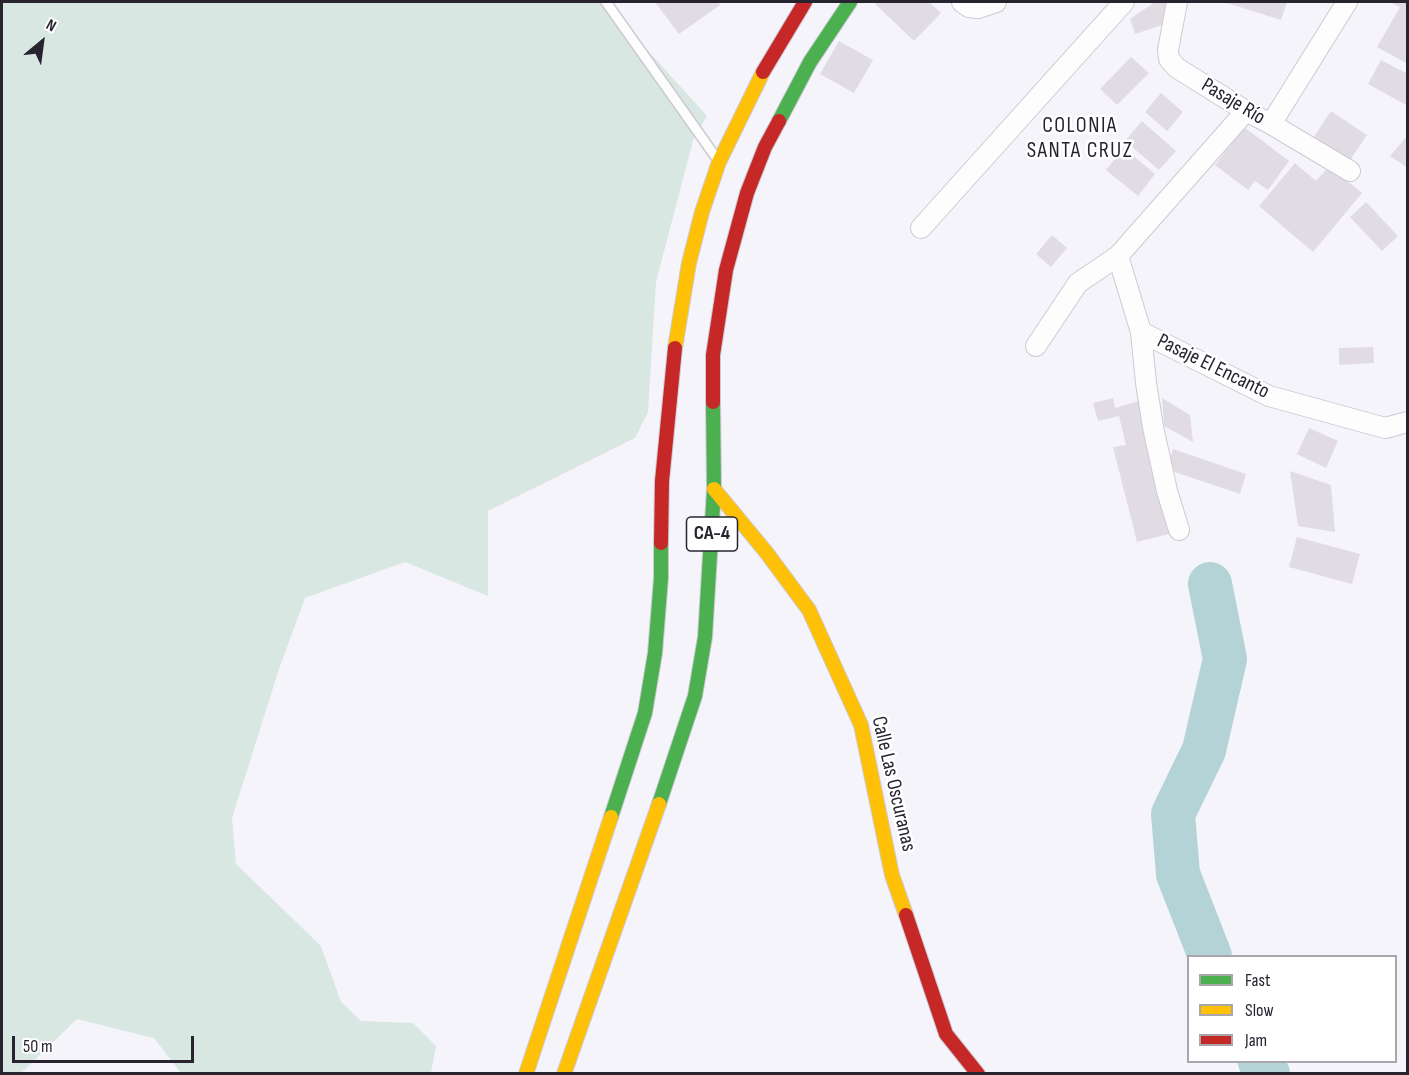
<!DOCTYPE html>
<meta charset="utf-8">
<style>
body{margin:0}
#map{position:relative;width:1409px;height:1075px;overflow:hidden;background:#f5f4fa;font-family:"Sofia Sans Condensed",sans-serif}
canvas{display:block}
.frame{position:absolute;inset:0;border:3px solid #272430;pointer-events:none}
.legend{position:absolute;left:1187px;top:955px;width:210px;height:108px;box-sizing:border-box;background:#fff;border:2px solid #a9a7ac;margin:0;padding:8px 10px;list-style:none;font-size:18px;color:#272430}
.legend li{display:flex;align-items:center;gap:12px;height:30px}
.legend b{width:30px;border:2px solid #a9a7ac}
.north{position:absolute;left:12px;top:12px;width:60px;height:60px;-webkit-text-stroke:4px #fff;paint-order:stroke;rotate:29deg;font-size:16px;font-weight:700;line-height:24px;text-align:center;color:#272430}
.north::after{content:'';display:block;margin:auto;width:21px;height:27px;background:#272430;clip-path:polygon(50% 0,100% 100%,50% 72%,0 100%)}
.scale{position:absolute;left:12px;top:1036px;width:182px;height:27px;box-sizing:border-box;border:3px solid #272430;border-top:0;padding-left:8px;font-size:18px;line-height:21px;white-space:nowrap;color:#272430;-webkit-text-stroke:4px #fff;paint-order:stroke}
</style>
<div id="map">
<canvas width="1409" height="1075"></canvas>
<div class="frame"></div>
<ul class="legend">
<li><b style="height:8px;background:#4caf50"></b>Fast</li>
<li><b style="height:8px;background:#ffc107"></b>Slow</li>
<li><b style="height:8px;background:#c62828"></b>Jam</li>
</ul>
<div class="north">N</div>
<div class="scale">50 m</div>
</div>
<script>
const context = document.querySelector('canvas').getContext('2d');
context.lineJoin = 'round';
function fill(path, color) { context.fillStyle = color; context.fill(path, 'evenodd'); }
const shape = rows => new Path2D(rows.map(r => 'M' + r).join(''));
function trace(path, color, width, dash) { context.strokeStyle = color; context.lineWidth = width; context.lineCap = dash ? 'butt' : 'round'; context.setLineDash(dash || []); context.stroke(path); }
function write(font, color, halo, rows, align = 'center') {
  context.font = font + ' "Sofia Sans Condensed",sans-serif'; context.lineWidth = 5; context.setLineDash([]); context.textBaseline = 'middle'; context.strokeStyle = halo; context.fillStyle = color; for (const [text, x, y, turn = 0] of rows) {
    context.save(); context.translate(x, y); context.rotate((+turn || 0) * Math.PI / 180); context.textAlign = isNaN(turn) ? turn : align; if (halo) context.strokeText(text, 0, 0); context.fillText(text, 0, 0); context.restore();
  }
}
fill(shape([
 [2,2,604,2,707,116,694,137,656,282,648,412,635,438,488,511,488,596,405,562,305,598,279,669,232,818,236,864,321,946,341,1002,361,1021,413,1023,436,1046,431,1073,181,1073,154,1038,77,1019,21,1073,2,1074]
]), '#d9e7e2');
trace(shape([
 [1210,584,1225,659,1204,750,1173,814,1178,874,1210,956],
 [1260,1062,1268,1074]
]), '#b3d3d6', 44);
fill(shape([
 [655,2,718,2,720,5,679,34],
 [873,2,929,2,941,13,914,41],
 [1155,2,1169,2,1162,25,1135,34,1130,19],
 [1224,2,1287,2,1281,20],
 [1389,2,1408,2,1408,64,1377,47,1400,7],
 [839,41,873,60,854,93,820,74],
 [1131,57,1149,73,1117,105,1100,89],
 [1381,60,1408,74,1408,106,1368,84],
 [1161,93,1183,112,1167,131,1145,112],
 [1331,111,1367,135,1349,162,1313,138],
 [1142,121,1176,151,1159,170,1125,141],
 [1244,127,1289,161,1268,190,1255,181,1248,190,1215,165],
 [1408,135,1408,168,1390,156],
 [1124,148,1155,174,1138,196,1106,170],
 [1295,163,1316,181,1329,166,1362,193,1313,252,1259,206],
 [1366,202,1398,236,1382,251,1350,217],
 [1052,235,1067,248,1051,267,1036,254],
 [1373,347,1374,363,1339,365,1339,348],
 [1113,398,1115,408,1139,401,1173,533,1137,542,1113,447,1126,445,1119,416,1098,421,1093,403],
 [1162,398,1190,415,1193,442,1164,426],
 [1309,428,1338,441,1326,468,1297,454],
 [1173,449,1246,474,1240,494,1166,469],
 [1290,471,1331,485,1335,532,1298,526],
 [1297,537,1360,554,1352,584,1289,567]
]), '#e1dce4');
const lane = shape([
 [606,2,715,156]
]);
const street = shape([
 [962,2,969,7,978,8,996,2],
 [1177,2,1168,50,1169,59,1177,68,1246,111,1271,124,1350,171],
 [1246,111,1118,256,1141,332,1269,396,1385,428,1408,422],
 [1271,124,1347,2],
 [921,228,1124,2],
 [1141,332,1146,383,1153,427,1167,491,1179,530],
 [1036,346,1078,283,1118,256]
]);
const fast = shape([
 [779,121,810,62,850,2],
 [659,804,695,696,705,637,714,489,713,402],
 [611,817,645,713,655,653,661,578,661,543]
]);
const slow = shape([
 [675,348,689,263,702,212,719,162,763,72],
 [714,489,766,552,809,610,861,725,892,875,906,915],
 [526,1074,611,817],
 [564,1074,659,804]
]);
const jam = shape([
 [763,72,805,2],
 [713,402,713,355,726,270,747,193,765,147,779,121],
 [661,543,662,481,675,348],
 [906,915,946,1034,978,1074]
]);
trace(lane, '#cccad3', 12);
trace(street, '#cccad3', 22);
trace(fast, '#cccad3', 16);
trace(slow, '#cccad3', 16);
trace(jam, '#cccad3', 16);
trace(lane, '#fefdfe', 9);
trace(street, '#fefdfe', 20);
trace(fast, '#4caf50', 14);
trace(slow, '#ffc107', 14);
trace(jam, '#c62828', 14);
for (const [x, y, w] of [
 [712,534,51]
]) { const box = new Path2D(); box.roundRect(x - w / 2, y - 17, w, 34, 4.5); context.fillStyle = '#fff'; context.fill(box); trace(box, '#272430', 1.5); }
write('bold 20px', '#272430', null, [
 ["CA-4",712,534]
]);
write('21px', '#272430', '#fff', [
 ["Pasaje Río",1233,102,31],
 ["Pasaje El Encanto",1213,367,26],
 ["Calle Las Oscuranas",893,784,77]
]);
context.letterSpacing = '1.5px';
write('22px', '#272430', '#fff', [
 ["COLONIA",1080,126],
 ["SANTA CRUZ",1080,151]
]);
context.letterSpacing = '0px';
</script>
